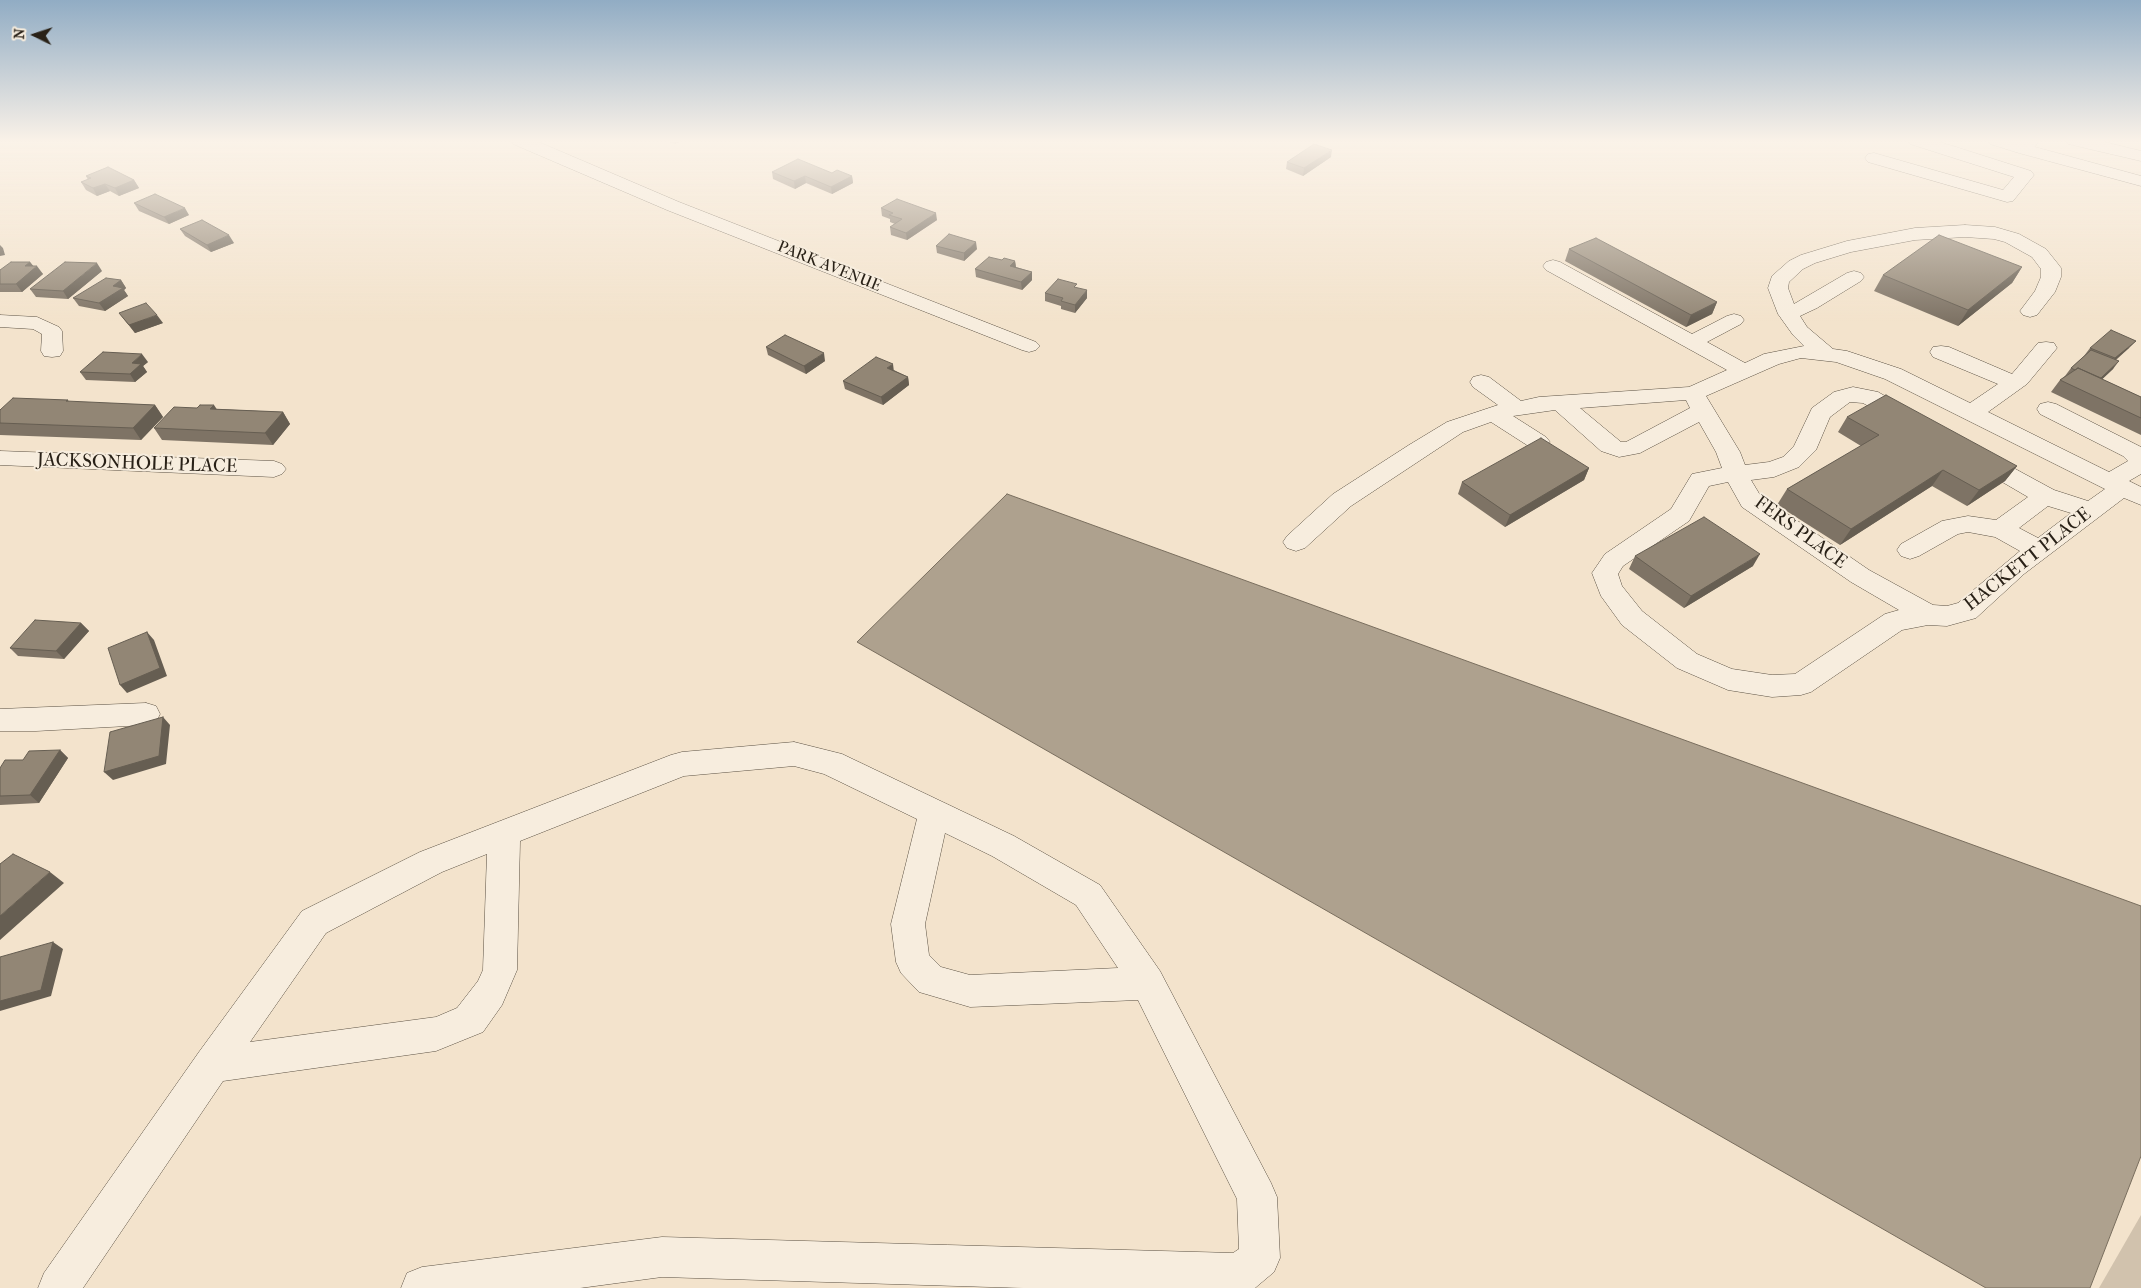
<!DOCTYPE html>
<style>
body{margin:0}
#map{position:relative;width:2141px;height:1288px;overflow:hidden;background:#f3e3cc;font-family:"IM FELL French Canon",serif}
canvas{display:block}
.north{position:absolute;left:10px;top:10px;width:50px;height:50px;-webkit-text-stroke:4px #f7edde;paint-order:stroke;rotate:274deg;font-size:14px;font-weight:700;line-height:20px;text-align:center;color:#292117}
.north::after{content:'';display:block;margin:auto;width:18px;height:22px;background:#292117;clip-path:polygon(50% 0,100% 100%,50% 72%,0 100%)}
</style>
<div id="map">
<canvas width="2141" height="1288"></canvas>
<div class="north">N</div>
</div>
<script>
const context = document.querySelector('canvas').getContext('2d');
context.lineJoin = 'round';
function fill(path, color) { context.fillStyle = color; context.fill(path, 'evenodd'); }
const shape = rows => new Path2D(rows.map(r => 'M' + r).join(''));
function trace(path, color, width, dash) { context.strokeStyle = color; context.lineWidth = width; context.lineCap = dash ? 'butt' : 'round'; context.setLineDash(dash || []); context.stroke(path); }
function write(font, color, halo, rows, align = 'center') {
  context.font = font + ' "IM FELL French Canon",serif'; context.lineWidth = 4; context.setLineDash([]); context.textBaseline = 'middle'; context.strokeStyle = halo; context.fillStyle = color; for (const [text, x, y, turn = 0] of rows) {
    context.save(); context.translate(x, y); context.rotate((+turn || 0) * Math.PI / 180); context.textAlign = isNaN(turn) ? turn : align; if (halo) context.strokeText(text, 0, 0); context.fillText(text, 0, 0); context.restore();
  }
}
fill(shape([
 [2141,1215,2141,1288,2099,1288]
]), '#d1c2ad');
const water = shape([
 [1007,494,2141,906,2141,1156,2090,1288,1986,1288,857,642,1007,494]
]);
fill(water, '#aea18e');
trace(water, '#796e5e', 1);
const minor = shape([
 [511,140,534,140,679,202,1036,342,1040,346,1036,350,1029,352,1022,350,667,210,513,144,511,140],
 [1908,140,1934,140,2031,171,2034,175,2013,201,2007,202,1868,162,1865,158,1868,154,1874,153,2003,190,2014,177,1910,144,1908,140],
 [1988,140,2015,140,2021,142,2022,140,2039,140,2035,147,2141,176,2141,186,2019,153,1990,144,1988,140],
 [2066,140,2097,140,2141,151,2141,161,2068,144,2066,140],
 [1965,225,1995,227,2019,234,2046,249,2058,264,2061,268,2061,277,2055,292,2037,315,2030,317,2023,315,2020,311,2035,291,2041,277,2041,269,2032,257,2005,242,1994,239,1965,237,1915,240,1851,252,1815,263,1803,269,1789,282,1788,288,1794,304,1847,273,1854,271,1861,273,1864,277,1861,281,1817,308,1800,316,1807,327,1833,349,1847,351,1901,369,1970,403,1998,384,1933,357,1930,352,1933,347,1941,346,1949,347,2012,374,2038,343,2046,342,2054,343,2057,348,2027,384,1988,412,2109,472,2128,461,2123,456,2040,414,2037,409,2040,404,2048,402,2056,404,2141,447,2141,474,2129,481,2141,487,2141,505,2124,498,2024,574,1976,618,1947,626,1928,625,1902,630,1811,692,1801,695,1772,697,1728,690,1677,668,1622,625,1601,596,1592,573,1605,554,1671,509,1692,474,1722,468,1716,452,1699,422,1640,453,1619,457,1601,451,1555,410,1513,416,1546,437,1550,442,1546,447,1538,449,1530,447,1491,422,1463,432,1351,506,1305,548,1296,551,1287,548,1283,542,1287,536,1333,494,1409,445,1447,422,1498,405,1473,387,1470,382,1473,377,1481,375,1489,377,1521,401,1539,397,1689,387,1727,370,1546,270,1543,266,1546,262,1553,260,1560,262,1692,334,1727,316,1734,314,1741,316,1744,320,1741,324,1707,342,1745,363,1764,354,1804,346,1793,335,1778,314,1768,288,1772,276,1789,261,1801,255,1847,241,1915,228,1965,225],
 [1801,358,1836,362,1885,379,2105,489,2088,501,2054,490,1984,452,1976,450,1968,452,1964,457,1968,462,2028,497,1996,520,1968,516,1942,521,1901,544,1897,550,1901,556,1910,559,1919,556,1958,534,1968,532,1995,537,2020,551,1958,603,1947,606,1933,605,1869,570,1760,495,1751,480,1774,477,1799,467,1816,450,1830,417,1850,402,1863,403,1900,424,1908,426,1916,424,1919,419,1916,414,1878,392,1853,387,1834,392,1812,408,1794,446,1783,457,1769,462,1745,465,1740,452,1706,396,1779,364,1801,358],
 [1686,400,1690,408,1626,442,1621,442,1580,408,1686,400],
 [1728,482,1742,507,1851,582,1899,610,1885,614,1795,674,1772,675,1732,669,1697,654,1642,611,1622,586,1618,574,1623,566,1689,521,1709,486,1728,482],
 [2048,506,2071,513,2038,538,2019,528,2048,506],
 [0,315,37,317,59,327,62,331,63,351,60,356,52,357,44,356,41,351,42,334,33,329,0,327,0,315],
 [0,451,274,461,282,464,286,469,282,474,274,477,0,465,0,451],
 [146,703,156,706,160,714,156,722,146,725,36,731,0,731,0,709,146,703],
 [794,742,842,754,1014,836,1100,885,1160,971,1271,1183,1277,1197,1280,1258,1274,1272,1255,1288,1023,1288,662,1277,580,1288,401,1288,407,1273,422,1267,662,1237,1233,1253,1239,1249,1237,1199,1138,1000,970,1007,919,992,901,973,896,962,891,924,917,819,824,774,794,766,684,776,520,841,517,970,502,1005,483,1032,436,1051,223,1081,83,1288,38,1288,44,1273,199,1052,302,911,420,852,671,755,682,752,794,742],
 [945,833,992,856,1076,905,1118,968,970,975,941,967,929,955,925,924,945,833],
 [487,854,483,970,478,981,457,1008,436,1017,250,1042,326,933,442,872,487,854]
]);
trace(minor, '#5c5244', 1);
fill(minor, '#f7edde');
fill(shape([
 [665,140,683,140,675,144],
 [1331,157,1303,176,1286,169,1287,162],
 [772,172,832,173,852,176,853,183,832,194,806,183,795,189,773,179],
 [86,176,134,180,139,188,119,196,110,191,97,196,86,190,81,182,88,180],
 [134,203,189,215,169,224,139,211],
 [881,208,937,220,907,240,891,235,890,227,895,224,890,222,890,219,882,216],
 [180,229,234,243,211,252,185,236],
 [936,246,977,249,964,261,937,253],
 [1569,249,1717,302,1712,314,1686,327,1565,261],
 [1002,260,1015,261,1016,267,1032,272,1032,280,1022,290,976,277,975,269],
 [30,262,33,266,43,274,22,292,0,292,0,270],
 [2022,267,2012,283,1958,326,1874,291,1883,275],
 [102,271,68,299,36,297,30,289],
 [121,280,126,288,124,290,128,296,105,311,79,306,73,298],
 [1077,288,1087,298,1075,313,1061,309,1061,306,1045,301,1045,293],
 [119,313,163,323,135,333],
 [766,347,825,361,806,374,768,355],
 [2090,348,2129,348,2116,360,2113,369,2102,379,2141,397,2141,435,2051,392,2060,380,2065,376,2071,368,2084,356],
 [148,362,143,366,147,372,135,382,86,380,80,372],
 [894,370,908,377,909,385,883,405,845,389,843,381],
 [68,400,69,402,155,405,163,417,141,440,0,435,0,409,1,409],
 [217,409,283,412,290,424,273,445,162,440,154,428],
 [1847,417,2017,466,2005,481,1967,506,1932,486,1840,545,1777,505,1787,489,1861,446,1838,432],
 [1589,468,1584,480,1505,527,1458,494,1462,482],
 [1635,556,1753,566,1684,608,1629,569],
 [81,623,89,631,64,659,18,656,10,648],
 [60,750,68,758,39,803,0,805,0,768,23,760]
]), '#7e7365');
fill(shape([
 [674,140,683,140,675,144],
 [1332,150,1331,157,1303,176,1304,168],
 [805,176,806,183,795,189,794,181],
 [852,176,853,183,832,194,831,187],
 [134,180,139,188,119,196,115,188],
 [105,184,110,191,97,196,93,188],
 [185,208,189,215,169,224,164,217],
 [936,213,937,220,907,240,906,233],
 [229,235,234,243,211,252,207,245],
 [976,242,977,249,964,261,964,253],
 [0,245,3,248,5,255,0,256],
 [1015,261,1016,268,1010,266],
 [30,262,35,268,37,266,43,274,22,292,16,284,25,266],
 [97,263,102,271,68,299,63,291],
 [2022,267,2012,283,1958,326,1968,310],
 [1032,272,1032,280,1022,290,1021,282],
 [121,280,126,288,124,290,128,296,105,311,99,303,113,286],
 [1087,290,1087,298,1075,313,1075,305],
 [1717,302,1712,314,1686,327,1691,315],
 [157,315,163,323,135,333,129,325],
 [2136,341,2129,348,2108,366,2115,358],
 [824,353,825,361,806,374,804,366],
 [142,354,148,362,143,366,147,372,135,382,130,374,132,363],
 [2119,361,2113,369,2093,388,2099,380],
 [893,364,894,372,887,368],
 [908,377,909,385,883,405,881,397],
 [155,405,163,417,141,440,133,428],
 [214,405,222,417,210,409],
 [283,412,290,424,273,445,265,433],
 [2017,466,2005,481,1967,506,1979,490],
 [1589,468,1584,480,1505,527,1510,515],
 [1943,470,1932,486,1840,545,1851,529],
 [1760,554,1753,566,1684,608,1691,596],
 [81,623,89,631,64,659,56,651],
 [147,632,154,640,167,676,127,693,120,685],
 [163,717,170,725,166,764,113,780,104,772],
 [60,750,68,758,39,803,30,795],
 [50,872,64,883,0,940,0,916],
 [53,942,63,949,51,996,0,1011,0,1001]
]), '#665e52');
const building = shape([
 [1314,144,1332,150,1304,168,1287,162,1314,144],
 [798,159,832,173,837,170,852,176,831,187,805,176,794,181,772,172,798,159],
 [108,167,134,180,115,188,105,184,93,188,81,182,91,178,86,176,108,167],
 [155,194,185,208,164,217,134,203,155,194],
 [897,199,936,213,906,233,890,227,902,219,889,215,893,213,881,208,897,199],
 [202,220,229,235,207,245,180,229,202,220],
 [949,234,976,242,964,253,936,246,949,234],
 [1939,235,2022,267,1968,310,1883,275,1939,235],
 [1596,238,1717,302,1691,315,1569,249,1596,238],
 [989,257,1002,260,1004,258,1015,261,1010,266,1032,272,1021,282,975,269,989,257],
 [11,262,30,262,25,266,37,266,16,284,0,284,0,270,11,262],
 [65,262,97,263,63,291,30,289,65,262],
 [106,278,121,280,113,286,123,288,99,303,73,298,106,278],
 [1058,279,1077,284,1074,287,1087,290,1075,305,1061,301,1063,298,1045,293,1058,279],
 [146,303,157,315,129,325,119,313,146,303],
 [2111,330,2136,341,2115,358,2090,348,2111,330],
 [785,335,824,353,804,366,766,347,785,335],
 [2091,350,2119,361,2101,378,2078,368,2075,370,2071,368,2091,350],
 [103,352,142,354,132,363,141,364,130,374,80,372,103,352],
 [876,357,893,364,887,368,908,377,881,397,843,381,876,357],
 [2078,368,2141,397,2141,418,2060,380,2078,368],
 [1886,395,2017,466,1979,490,1943,470,1851,529,1787,489,1879,435,1847,417,1886,395],
 [13,398,68,400,66,401,155,405,133,428,0,423,0,410,13,398],
 [200,405,214,405,210,409,283,412,265,433,154,428,174,407,197,408,200,405],
 [1541,438,1589,468,1510,515,1462,482,1541,438],
 [1704,517,1760,554,1691,596,1635,556,1704,517],
 [35,620,81,623,56,651,10,648,35,620],
 [147,632,160,668,120,685,108,648,147,632],
 [163,717,159,756,104,772,110,732,163,717],
 [60,750,30,795,0,796,0,768,5,760,23,760,29,751,60,750],
 [13,854,50,872,0,916,0,864,13,854],
 [53,942,41,990,0,1001,0,957,53,942]
]);
fill(building, '#928675');
trace(building, '#665e52', 1);
const sky = context.createLinearGradient(0, 0, 0, 321);
sky.addColorStop(0, '#91acc4');
sky.addColorStop(0.44, '#faf2e8');
sky.addColorStop(1, '#faf2e800');
context.fillStyle = sky;
context.fillRect(0, 0, 2141, 321);
write('16px', '#292117', '#f7edde', [
 ["PARK AVENUE",829,267,22]
]);
write('19px', '#292117', '#f7edde', [
 ["JACKSONHOLE PLACE",137,464,2],
 ["FERS PLACE",1800,533,36],
 ["HACKETT PLACE",2028,560,-38]
]);
</script>
